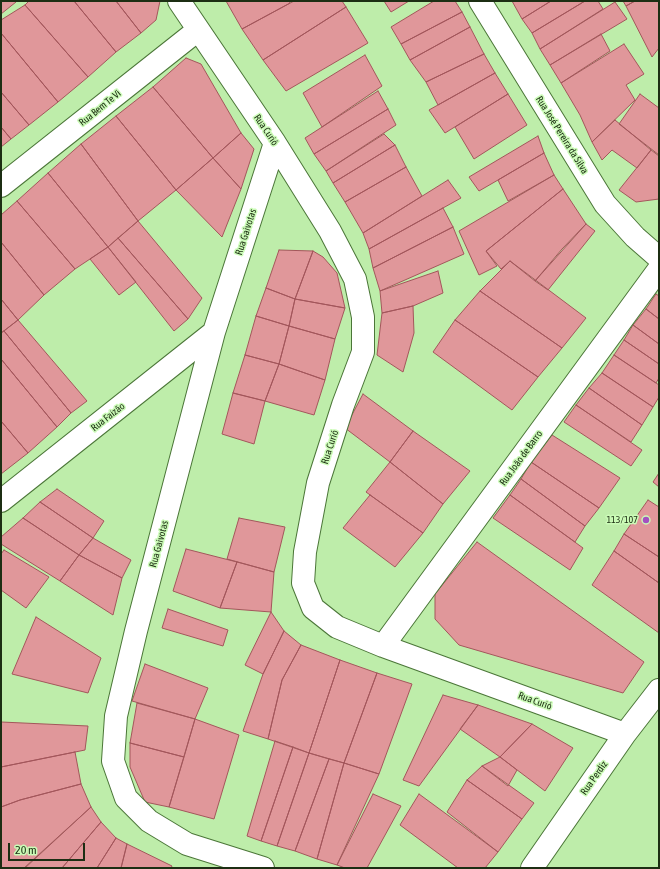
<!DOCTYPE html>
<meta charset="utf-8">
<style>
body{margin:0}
#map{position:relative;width:660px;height:869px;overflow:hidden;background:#beedaa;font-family:"Asap Condensed",sans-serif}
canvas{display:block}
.frame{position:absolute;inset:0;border:2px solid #1c2e13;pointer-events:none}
.scale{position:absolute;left:8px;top:843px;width:77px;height:18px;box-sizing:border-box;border:2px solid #1c2e13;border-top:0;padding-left:5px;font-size:12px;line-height:14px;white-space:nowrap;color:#1c2e13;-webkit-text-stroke:3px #cbfbb7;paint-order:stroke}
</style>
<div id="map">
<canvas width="660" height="869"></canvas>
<div class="frame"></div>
<div class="scale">20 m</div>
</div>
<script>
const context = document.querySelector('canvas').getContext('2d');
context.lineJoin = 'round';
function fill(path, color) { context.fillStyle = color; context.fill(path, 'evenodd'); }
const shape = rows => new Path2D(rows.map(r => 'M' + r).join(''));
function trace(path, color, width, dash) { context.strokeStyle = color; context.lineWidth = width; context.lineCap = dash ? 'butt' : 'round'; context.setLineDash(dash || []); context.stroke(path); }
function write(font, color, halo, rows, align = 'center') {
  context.font = font + ' "Asap Condensed",sans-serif'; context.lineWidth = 3; context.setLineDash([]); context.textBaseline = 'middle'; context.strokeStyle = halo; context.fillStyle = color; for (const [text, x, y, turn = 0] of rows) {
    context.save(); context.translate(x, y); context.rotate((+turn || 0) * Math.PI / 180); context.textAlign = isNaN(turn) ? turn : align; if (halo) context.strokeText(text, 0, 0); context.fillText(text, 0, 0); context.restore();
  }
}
const building = shape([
 [1,1,15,1,16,2,1,14,1,1],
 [29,1,74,1,116,52,88,77,25,5,29,1],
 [74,1,116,1,141,33,116,52,74,1],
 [116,1,160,1,156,20,141,33,116,1],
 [226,1,289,1,290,3,242,29,226,1],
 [294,1,342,1,346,7,263,60,242,29,294,1],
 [384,1,409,1,391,12,384,1],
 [434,1,455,1,462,12,401,44,391,27,434,1],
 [512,1,551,1,522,19,512,1],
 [551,1,585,1,532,33,522,19,551,1],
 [585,1,598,1,603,9,540,49,532,33,585,1],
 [623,1,635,1,626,6,623,1],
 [635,1,659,1,659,48,652,57,626,6,635,1],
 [615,2,627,19,550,65,540,49,615,2],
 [25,5,88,77,58,102,1,33,1,20,25,5],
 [346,7,368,43,286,91,263,60,346,7],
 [462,12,470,27,410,60,401,44,462,12],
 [470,27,484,54,426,82,410,60,470,27],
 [1,33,58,102,29,125,1,92,1,33],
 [601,34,610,51,561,83,550,65,601,34],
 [624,44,644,74,626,85,635,100,592,142,580,115,561,83,624,44],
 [484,54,495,73,438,105,426,82,484,54],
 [365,55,382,86,322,127,303,93,365,55],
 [186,58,201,64,241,133,213,158,153,87,186,58],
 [495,73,508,94,445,133,429,110,495,73],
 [153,87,213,158,176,190,116,116,153,87],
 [378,91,388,109,314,154,305,138,378,91],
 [1,92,29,125,11,139,1,127,1,92],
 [508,94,527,125,474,159,455,127,508,94],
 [640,94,659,108,659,155,619,124,640,94],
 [388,109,396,125,326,171,314,154,388,109],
 [116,116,176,190,138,221,81,144,116,116],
 [615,120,651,150,637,168,612,150,602,160,592,142,615,120],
 [1,127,11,139,1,147,1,127],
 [241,133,254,149,241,189,213,158,241,133],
 [384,134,395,145,333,183,326,171,384,134],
 [538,136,544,153,498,180,479,191,469,177,538,136],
 [81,144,138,221,108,247,48,173,81,144],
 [395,145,406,167,345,202,333,183,395,145],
 [651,150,659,156,659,199,636,202,619,190,651,150],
 [544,153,554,175,508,201,498,180,544,153],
 [213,158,241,189,222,237,176,190,213,158],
 [406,167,422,196,363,233,345,202,406,167],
 [48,173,108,247,75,269,17,201,48,173],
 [554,175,563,189,486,251,497,266,479,275,459,231,554,175],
 [448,180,461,198,369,249,363,233,448,180],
 [563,189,586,224,562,249,535,281,510,261,501,269,486,251,563,189],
 [17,201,75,269,44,295,1,242,1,215,17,201],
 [443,208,453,227,373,268,369,249,443,208],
 [138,221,202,298,188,319,118,238,138,221],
 [586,224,595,231,548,290,535,281,586,224],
 [453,227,464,254,380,291,373,268,453,227],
 [118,238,188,319,174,331,108,247,118,238],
 [1,242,44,295,18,320,1,299,1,242],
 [108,247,136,282,119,295,90,259,108,247],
 [279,250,313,251,295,299,266,288,279,250],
 [313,251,323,257,337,273,345,308,295,299,313,251],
 [510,261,586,318,562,348,480,291,510,261],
 [438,271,443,293,413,306,382,313,380,291,438,271],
 [266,288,295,299,289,326,256,316,266,288],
 [480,291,562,348,538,377,455,320,480,291],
 [656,294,659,296,659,319,646,309,656,294],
 [1,299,18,320,1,333,1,299],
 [295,299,345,308,335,339,289,326,295,299],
 [413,306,414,333,403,372,377,355,382,313,413,306],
 [646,309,659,319,659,344,633,325,646,309],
 [256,316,289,326,279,364,245,355,256,316],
 [18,320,87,401,71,413,4,331,18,320],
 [455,320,538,377,512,410,433,352,455,320],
 [633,325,659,344,659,364,624,340,633,325],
 [289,326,335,339,325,380,279,364,289,326],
 [4,331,71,413,57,427,1,359,1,333,4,331],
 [624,340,659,364,659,378,656,383,614,355,624,340],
 [245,355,279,364,265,401,233,393,245,355],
 [614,355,659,385,659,397,653,407,602,373,614,355],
 [1,359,57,427,28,453,1,421,1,359],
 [279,364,325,380,314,415,265,401,279,364],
 [602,373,653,407,642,425,589,388,602,373],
 [589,388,642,425,631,442,576,405,589,388],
 [233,393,265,401,254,444,222,434,233,393],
 [363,394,413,431,390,462,345,428,363,394],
 [576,405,642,450,631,466,564,422,576,405],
 [1,421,28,453,1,474,1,421],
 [413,431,470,471,443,504,390,462,413,431],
 [552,435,620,478,599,508,531,462,552,435],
 [390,462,443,504,423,533,366,492,390,462],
 [531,462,599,508,585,526,521,479,531,462],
 [659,473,659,487,653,482,659,473],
 [521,479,585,526,575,542,510,495,521,479],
 [57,489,104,521,93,538,40,502,57,489],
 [370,495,423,533,395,567,343,528,370,495],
 [510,495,583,548,570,570,493,518,510,495],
 [648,500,659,507,659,557,624,534,648,500],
 [40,502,93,538,79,555,23,518,40,502],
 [23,518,79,555,60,581,1,544,1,537,23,518],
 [239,518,285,527,274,572,227,559,239,518],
 [624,534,659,557,659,583,614,551,624,534],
 [93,538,131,560,122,578,79,555,93,538],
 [477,542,644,662,623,693,459,645,435,619,435,594,477,542],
 [186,549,237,562,220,608,173,591,186,549],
 [4,550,49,577,26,608,1,590,1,554,4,550],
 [614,551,659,583,659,633,592,585,614,551],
 [79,555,122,578,113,615,60,581,79,555],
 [237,562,274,572,271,612,220,608,237,562],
 [168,609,228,630,223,646,162,628,168,609],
 [271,612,284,631,263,674,245,665,271,612],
 [36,617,101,658,88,693,12,674,36,617],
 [284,631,301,645,282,680,268,739,243,731,263,674,284,631],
 [301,645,340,660,309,753,268,739,282,680,301,645],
 [340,660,377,673,344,763,309,753,340,660],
 [145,664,208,688,195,719,132,701,145,664],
 [377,673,412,684,379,774,344,763,377,673],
 [443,695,478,705,419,786,403,780,443,695],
 [137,703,195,719,184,757,130,743,137,703],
 [478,705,532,724,500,757,460,729,478,705],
 [195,719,239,735,214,819,169,807,195,719],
 [1,722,88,726,85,750,1,767,1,722],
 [532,724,573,748,545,791,500,757,532,724],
 [275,741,293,747,261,841,247,836,275,741],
 [130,743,184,757,169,807,145,802,130,767,130,743],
 [293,747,309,753,277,846,261,841,293,747],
 [75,752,81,784,20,800,1,807,1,767,75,752],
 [309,753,329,759,295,851,277,846,309,753],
 [500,757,517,770,508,786,482,766,500,757],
 [329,759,344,763,317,859,295,851,329,759],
 [344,763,379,774,337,865,317,859,344,763],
 [482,766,534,803,522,819,467,780,482,766],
 [467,780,522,819,498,852,447,812,467,780],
 [81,784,91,807,24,868,1,868,1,807,20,800,81,784],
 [373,794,401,806,367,868,345,868,337,865,373,794],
 [419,794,498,852,485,868,458,868,400,825,419,794],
 [91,807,101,822,62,868,25,868,91,807],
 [101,822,116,838,97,868,62,868,101,822],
 [116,838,127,844,121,868,97,868,116,838],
 [127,844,172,866,171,868,121,868,127,844]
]);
fill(building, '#e0979a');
trace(building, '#a3565b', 1);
const street = shape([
 [179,1,275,143,330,231,355,279,363,317,363,352,343,405,318,483,305,552,303,583,313,608,337,627,383,646,625,734],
 [480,1,605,204,635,237,659,258],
 [1,186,198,30],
 [1,501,214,332],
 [383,646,659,269],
 [263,868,187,844,149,821,126,798,113,761,116,716,136,631,214,332,275,143],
 [532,868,625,734,659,690]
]);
trace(street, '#4b7638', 24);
trace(street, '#fff', 22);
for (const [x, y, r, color] of [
 [646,520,4,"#a451c0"]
]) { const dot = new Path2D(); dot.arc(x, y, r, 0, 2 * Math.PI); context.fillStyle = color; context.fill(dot); trace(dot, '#cbfbb7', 1.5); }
write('10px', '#1c2e13', '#cbfbb7', [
 ["Rua Bem Te Vi",100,108,-39],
 ["Rua Curió",266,130,56],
 ["Rua José Pereira da Silva",562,135,58],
 ["Rua Gaivotas",246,232,-72],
 ["Rua Faizão",108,417,-38],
 ["Rua Curió",330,447,-72],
 ["Rua João de Barro",521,458,-54],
 ["Rua Gaivotas",159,544,-75],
 ["Rua Curió",535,701,20],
 ["Rua Perdiz",594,778,-55]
]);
write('10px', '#1c2e13', '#cbfbb7', [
 ["113/107",638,520]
], 'right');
</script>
